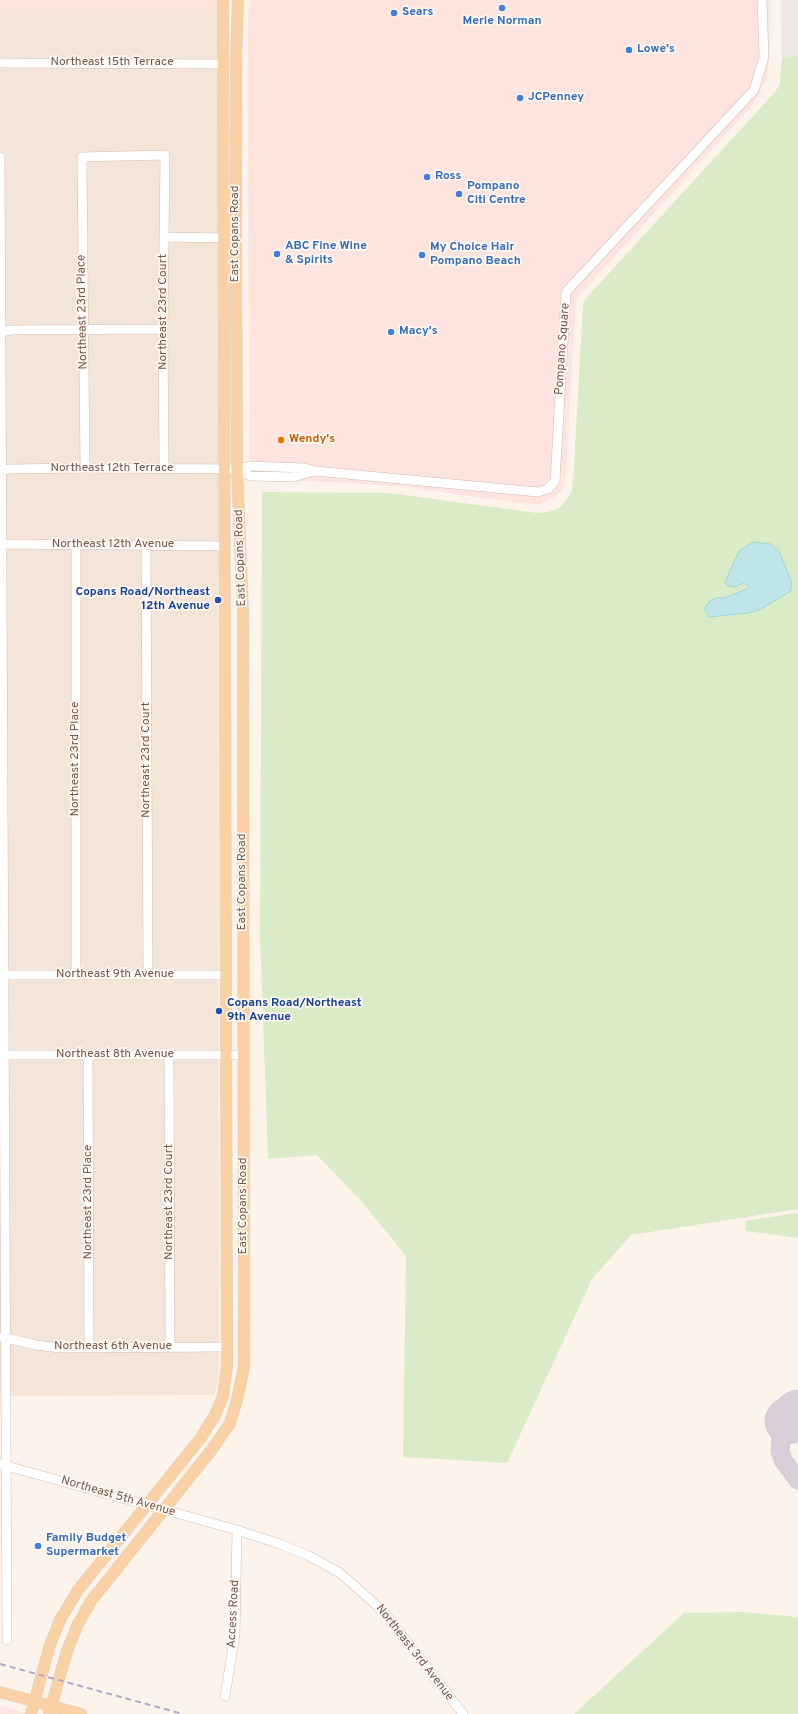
<!DOCTYPE html>
<style>
body{margin:0}
canvas{display:block;background:#fdf3ea}
</style>
<canvas width="798" height="1714"></canvas>
<script>
const context = document.querySelector('canvas').getContext('2d');
context.lineJoin = 'round';
function fill(path, color) { context.fillStyle = color; context.fill(path, 'evenodd'); }
const shape = rows => new Path2D(rows.map(r => 'M' + r).join(''));
function trace(path, color, width, dash) { context.strokeStyle = color; context.lineWidth = width; context.lineCap = dash ? 'butt' : 'round'; context.setLineDash(dash || []); context.stroke(path); }
function write(font, color, halo, rows, align = 'center') {
  context.font = font + ' Overpass,sans-serif'; context.lineWidth = 3.5; context.setLineDash([]); context.textBaseline = 'middle'; context.strokeStyle = halo; context.fillStyle = color; for (const [text, x, y, turn = 0] of rows) {
    context.save(); context.translate(x, y); context.rotate((+turn || 0) * Math.PI / 180); context.textAlign = isNaN(turn) ? turn : align; if (halo) context.strokeText(text, 0, 0); context.fillText(text, 0, 0); context.restore();
  }
}
fill(shape([
 [0,10,218,10,219,1364,218,1383,214,1395,0,1396]
]), '#f4e5d8');
fill(shape([
 [0,0,218,0,218,10,0,10],
 [251,0,770,0,769,62,767,79,754,103,577,298,575,310,566,475,563,489,552,499,541,504,519,503,408,487,338,482,261,481,249,459,248,15],
 [0,1706,14,1710,27,1714,0,1714]
]), '#fde4de');
fill(shape([
 [781,0,798,0,798,55,782,58]
]), '#eee7e3');
fill(shape([
 [798,55,798,1209,631,1235,592,1279,507,1463,403,1457,406,1256,363,1203,317,1155,268,1159,260,936,262,492,389,493,537,513,547,512,558,509,565,502,571,493,573,483,583,304,588,296,775,92,780,84,782,58],
 [798,1213,798,1238,746,1231,745,1221],
 [742,1612,798,1617,798,1714,574,1714,684,1613]
]), '#daebc8');
const water = shape([
 [753,542,771,544,779,551,792,583,791,591,759,610,748,613,709,617,704,609,710,601,716,598,725,598,749,588,748,586,744,583,735,587,728,586,725,582,739,551,753,542]
]);
fill(water, '#bee5e7');
trace(water, '#a4d6d9', 1);
trace(shape([
 [788,1421,781,1436,780,1451,783,1460,798,1480]
]), '#d9cdd9', 19);
trace(shape([
 [788,1421,798,1413]
]), '#d9cdd9', 47);
const minor = shape([
 [0,63,224,64],
 [0,157,7,1640],
 [164,237,225,238],
 [0,332,11,330,163,329],
 [85,468,82,157,165,155,163,329,164,469],
 [237,469,250,476,293,477,314,471],
 [0,471,9,469,85,468,237,469,251,466,304,468,315,471,538,492,548,489,555,481,566,292,754,90,764,57,762,0],
 [0,544,226,546],
 [76,544,76,974],
 [146,545,148,975],
 [4,975,225,975],
 [4,1055,244,1055],
 [88,1055,89,1348],
 [169,1056,170,1347],
 [2,1337,36,1345,60,1348,227,1347],
 [0,1464,237,1530,280,1544,309,1556,340,1573,383,1611,463,1714],
 [225,1696,235,1635,237,1530]
]);
const major = shape([
 [0,1692,81,1714],
 [31,1714,49,1648,60,1620,78,1590,200,1439,215,1415,223,1396,227,1366,223,0],
 [49,1714,67,1651,78,1624,91,1601,213,1448,230,1423,237,1400,244,1367,243,612,237,469,236,233,236,60,238,0]
]);
trace(minor, '#d2bcb1', 10);
trace(major, '#d9d0cd', 12);
trace(minor, '#fff', 9);
trace(major, '#fad1a4', 11);
trace(shape([
 [0,1664,183,1714]
]), '#b5a7c8', 2, [6, 4]);
for (const [x, y, r, color] of [
 [502,8,4,"#3f7fe0"],
 [394,13,4,"#3f7fe0"],
 [629,50,4,"#3f7fe0"],
 [520,98,4,"#3f7fe0"],
 [427,177,4,"#3f7fe0"],
 [459,194,4,"#3f7fe0"],
 [277,254,4,"#3f7fe0"],
 [422,255,4,"#3f7fe0"],
 [391,332,4,"#3f7fe0"],
 [281,440,4,"#e8710a"],
 [218,600,4,"#1a4fb4"],
 [219,1011,4,"#1a4fb4"],
 [38,1546,4,"#3f7fe0"]
]) { const dot = new Path2D(); dot.arc(x, y, r, 0, 2 * Math.PI); context.fillStyle = color; context.fill(dot); trace(dot, '#fff8f1', 1.5); }
write('bold 12px', '#366cbe', '#fff8f1', [
 ["Sears",402,13],
 ["Merle Norman",502,22,"center"],
 ["Lowe's",637,50],
 ["JCPenney",528,98],
 ["Ross",435,177],
 ["Pompano",467,187],
 ["Citi Centre",467,201],
 ["ABC Fine Wine",285,247],
 ["& Spirits",285,261],
 ["My Choice Hair",430,248],
 ["Pompano Beach",430,262],
 ["Macy's",399,332],
 ["Family Budget",46,1539],
 ["Supermarket",46,1553]
], 'left');
write('12px', '#78574d', '#fff8f1', [
 ["Northeast 15th Terrace",112,63],
 ["East Copans Road",236,234,-90],
 ["Northeast 23rd Place",83,312,-91],
 ["Northeast 23rd Court",164,312,-90],
 ["Pompano Square",563,349,-86],
 ["Northeast 12th Terrace",112,469],
 ["Northeast 12th Avenue",113,545],
 ["East Copans Road",241,558,-92],
 ["Northeast 23rd Place",76,759,-90],
 ["Northeast 23rd Court",147,760,-90],
 ["East Copans Road",243,882,-90],
 ["Northeast 9th Avenue",115,975],
 ["Northeast 8th Avenue",115,1055],
 ["Northeast 23rd Place",89,1202,-90],
 ["Northeast 23rd Court",170,1202,-90],
 ["East Copans Road",244,1206,-90],
 ["Northeast 6th Avenue",113,1347],
 ["Northeast 5th Avenue",118,1497,16],
 ["Access Road",234,1614,-87],
 ["Northeast 3rd Avenue",414,1653,52]
]);
write('bold 12px', '#c56008', '#fff8f1', [
 ["Wendy's",289,440]
], 'left');
write('bold 12px', '#164399', '#fff8f1', [
 ["Copans Road/Northeast",210,593],
 ["12th Avenue",210,607],
 ["Copans Road/Northeast",227,1004,"left"],
 ["9th Avenue",227,1018,"left"]
], 'right');
</script>
